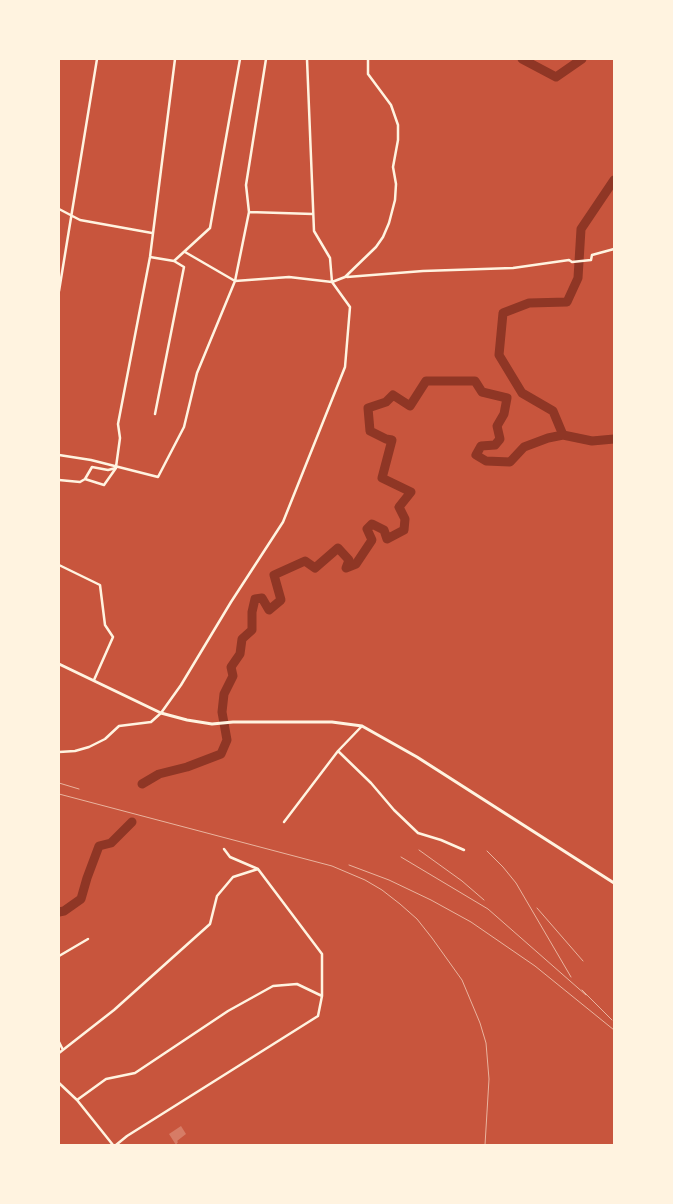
<!DOCTYPE html>
<style>
body{margin:0}
#map{position:relative;width:673px;height:1204px;overflow:hidden;background:#c8553d;font-family:Manrope,sans-serif}
canvas{display:block}
.frame{position:absolute;inset:0;border:60px solid #fff3e0;pointer-events:none}
</style>
<div id="map">
<canvas width="673" height="1204"></canvas>
<div class="frame"></div>
</div>
<script>
const context = document.querySelector('canvas').getContext('2d');
context.lineJoin = 'round';
const shape = rows => new Path2D(rows.map(r => 'M' + r).join(''));
function trace(path, color, width, dash) { context.strokeStyle = color; context.lineWidth = width; context.lineCap = dash ? 'butt' : 'round'; context.setLineDash(dash || []); context.stroke(path); }
function fill(path, color) { context.fillStyle = color; context.fill(path, 'evenodd'); }
trace(shape([
 [522,59,556,77,582,59],
 [614,180,581,229,578,278,567,302,529,303,503,313,499,355,522,393,553,411,563,435,592,441,614,439],
 [142,784,159,774,187,767,221,754,227,740,222,712,224,694,233,676,231,667,240,654,242,639,252,630,252,612,255,599,262,598,269,610,281,600,274,575,305,561,315,568,338,548,349,560,346,568,356,564,372,540,367,529,372,524,384,530,387,539,404,530,405,519,399,507,411,492,382,478,392,440,386,439,370,431,368,408,386,402,393,395,410,406,426,381,475,381,482,392,507,398,504,414,497,426,500,439,495,445,481,446,476,455,486,461,510,462,524,447,548,438,563,435],
 [59,912,64,911,81,899,87,878,99,846,111,843,132,822]
]), '#8f3625', 9);
fill(shape([
 [181,1126,186,1134,177,1141,178,1142,176,1145,169,1134]
]), '#d67c66');
trace(shape([
 [59,209,80,220,152,233],
 [249,212,313,214],
 [185,252,235,281,249,212,246,185,266,59],
 [150,257,174,261,210,228,240,59],
 [347,277,423,271,513,268,569,260,572,262,591,260,592,255,614,249],
 [59,291,97,59],
 [155,414,184,267,174,261],
 [59,455,91,460,158,477,184,427,197,373,235,281,289,277,332,282,345,277,376,247,383,237,389,223,395,200,396,184,393,167,398,140,398,125,391,105,368,74,368,59],
 [116,467,120,438,118,424,150,257,175,59],
 [59,480,80,482,85,479,92,467,108,470,116,468,104,485,85,479],
 [59,565,100,585,105,625,113,637,94,680],
 [362,726,338,751,371,783,394,810,418,833,441,840,464,850],
 [59,752,75,751,89,747,105,739,119,726,151,722,161,713,181,685,231,602,283,522,345,367,350,307,332,282,330,258,314,231,307,59],
 [284,822,338,751],
 [59,956,88,939],
 [59,1042,63,1050],
 [59,1053,114,1010,210,924,217,896,233,877,258,869],
 [59,1083,77,1100,113,1145],
 [77,1100,106,1079,135,1073,228,1011,273,986,297,984,322,996],
 [116,1145,127,1136,318,1016,322,996,322,954,258,869,230,857,224,849]
]), '#fff3e0', 2.5);
trace(shape([
 [59,664,161,713,187,720,212,724,233,722,332,722,362,726,417,757,614,883]
]), '#fff3e0', 3);
trace(shape([
 [59,783,79,789],
 [59,794,332,866,365,880,382,890,400,904,417,919,432,938,462,980,480,1023,486,1043,489,1079,485,1145],
 [419,850,462,881,484,900],
 [487,851,503,867,516,883,571,977],
 [401,857,488,909,586,995],
 [349,865,389,880,431,900,471,922,535,966,614,1030],
 [537,908,583,961],
 [582,990,612,1020]
]), '#e9b49f', 1);
</script>
